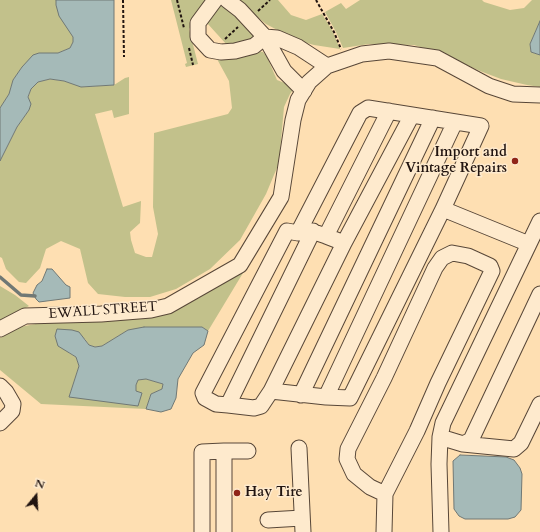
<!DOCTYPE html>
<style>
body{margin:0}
#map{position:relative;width:540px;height:532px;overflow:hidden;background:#fedfb2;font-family:Cardo,serif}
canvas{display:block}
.north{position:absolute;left:16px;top:476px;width:40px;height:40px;-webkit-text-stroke:3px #feeacd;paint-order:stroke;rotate:18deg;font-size:11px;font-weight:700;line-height:16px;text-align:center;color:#211410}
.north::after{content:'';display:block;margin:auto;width:14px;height:18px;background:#211410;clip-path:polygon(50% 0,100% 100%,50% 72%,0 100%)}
</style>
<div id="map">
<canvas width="540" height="532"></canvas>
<div class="north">N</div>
</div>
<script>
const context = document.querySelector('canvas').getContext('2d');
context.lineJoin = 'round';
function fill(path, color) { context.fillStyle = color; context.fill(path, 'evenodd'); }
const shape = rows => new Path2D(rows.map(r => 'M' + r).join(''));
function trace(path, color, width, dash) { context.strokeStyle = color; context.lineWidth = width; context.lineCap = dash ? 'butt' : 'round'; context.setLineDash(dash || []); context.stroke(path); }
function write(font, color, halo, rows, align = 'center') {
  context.font = font + ' Cardo,serif'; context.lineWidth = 3; context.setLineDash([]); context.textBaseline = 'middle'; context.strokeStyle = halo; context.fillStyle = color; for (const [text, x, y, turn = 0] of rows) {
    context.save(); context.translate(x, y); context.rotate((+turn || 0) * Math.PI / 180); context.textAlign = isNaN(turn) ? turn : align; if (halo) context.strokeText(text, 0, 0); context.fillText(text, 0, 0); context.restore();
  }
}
fill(shape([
 [0,0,56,0,56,5,73,37,73,42,70,48,58,53,39,53,22,67,13,80,9,94,0,108],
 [171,0,208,0,189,29,198,64,186,67,185,64,187,63],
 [237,0,278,0,291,15,306,20,322,14,332,30,340,49,314,45,296,40,266,24],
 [360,0,482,0,484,2,510,10,524,8,532,0,540,0,540,21,530,44,531,52,540,55,540,87,527,85,501,79,480,71,440,53,414,45,369,44,343,48,336,32,325,12,341,3,346,9],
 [220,5,225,5,251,32,253,36,253,39,227,45,207,23],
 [251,50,263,52,267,57,277,80,295,87,290,94,284,107,279,163,266,194,240,240,210,269,176,289,150,297,125,297,98,294,88,283,80,249,61,241,46,249,40,268,26,283,19,282,6,269,2,258,0,257,0,161,17,127,29,110,30,104,28,98,31,89,38,82,50,79,64,81,82,87,114,85,125,78,129,77,129,114,114,118,112,110,95,114,123,207,141,201,140,223,130,232,131,240,135,253,146,257,152,257,158,234,153,207,154,133,228,114,232,108,229,81,217,59],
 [249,263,208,331,202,327,128,330,102,346,95,347,89,345,85,339,69,353,76,357,79,366,69,397,142,393,135,391,136,385,138,380,146,379,163,384,162,389,151,394,146,409,41,404,0,370,0,338,20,327,56,320,160,315,199,298,232,277],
 [0,286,15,295,29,306,0,322]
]), '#c2c18b');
const water = shape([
 [56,0,114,0,114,85,81,87,64,81,50,79,38,82,31,89,28,97,31,104,29,110,17,127,0,161,0,108,9,94,13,80,22,67,33,55,39,53,58,53,70,48,73,42,73,37,59,16,56,5,56,0],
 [540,21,540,55,531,52,530,44,540,21],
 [47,269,52,269,66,285,70,287,70,298,39,302,36,299,33,293,37,285,42,281,47,269],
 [144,327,202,327,208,331,204,345,193,353,178,379,176,398,171,409,161,412,146,409,151,394,162,389,163,384,146,379,138,380,136,385,136,391,142,393,138,406,69,397,79,366,76,357,58,346,55,336,57,329,72,330,79,332,89,345,95,347,102,346,128,330,144,327],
 [460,455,506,457,514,460,520,468,522,474,521,510,515,517,508,519,465,519,459,516,454,509,453,461,460,455]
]);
fill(water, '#a5bab8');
trace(water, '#707875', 1);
trace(shape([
 [0,277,21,295,35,296]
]), '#707875', 3.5);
const minor = shape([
 [215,0,198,23,198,37,210,50,221,52,235,51,254,46,265,37,277,38,298,47,327,66],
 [227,0,240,10,265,37,284,71,304,91],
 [443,209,350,398,326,397,271,391,261,406,254,408,228,405,313,231,298,233,360,113,368,108,481,126,443,209,529,244],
 [317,233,326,236,389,111],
 [326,236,344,243,412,115],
 [0,329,25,316,101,314,151,310,168,306,240,265,281,197,293,120,298,100,309,82,327,66,362,54,389,51,437,58,489,86,513,94,540,95],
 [0,386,6,392,13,404,12,411,0,423],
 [271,391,344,243],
 [301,395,433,118],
 [326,397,455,122],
 [228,405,216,404,205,398,203,393,287,231,298,233],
 [440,437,463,444,471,440,540,294],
 [463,444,514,449,521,443,540,404],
 [299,448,303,532],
 [224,451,248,451],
 [268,520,302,518],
 [202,532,202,452,224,451,224,532],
 [384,532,385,494,417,431,438,383,492,271,490,266,468,256,452,253,442,258,435,268,384,378,348,449,347,459,354,474,370,487,385,494],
 [441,532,439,464,440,437,443,423,540,221]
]);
trace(minor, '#584738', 17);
trace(shape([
 [123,0,124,57],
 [177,0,184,28],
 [316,0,334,32,341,49],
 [258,11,270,0],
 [225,39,238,27],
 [189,48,193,65]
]), '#211410', 2, [3, 2]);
trace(minor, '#feeacd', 15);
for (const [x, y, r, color] of [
 [515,161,4,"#8f2418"],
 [237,493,4,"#8f2418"]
]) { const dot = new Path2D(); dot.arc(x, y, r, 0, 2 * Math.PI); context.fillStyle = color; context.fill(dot); trace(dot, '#feeacd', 1.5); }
write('bold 14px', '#211410', '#feeacd', [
 ["Import and",507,153],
 ["Vintage Repairs",507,169],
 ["Hay Tire",245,493,"left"]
], 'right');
write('14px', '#211410', '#feeacd', [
 ["EWALL STREET",103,311,-4]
]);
</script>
